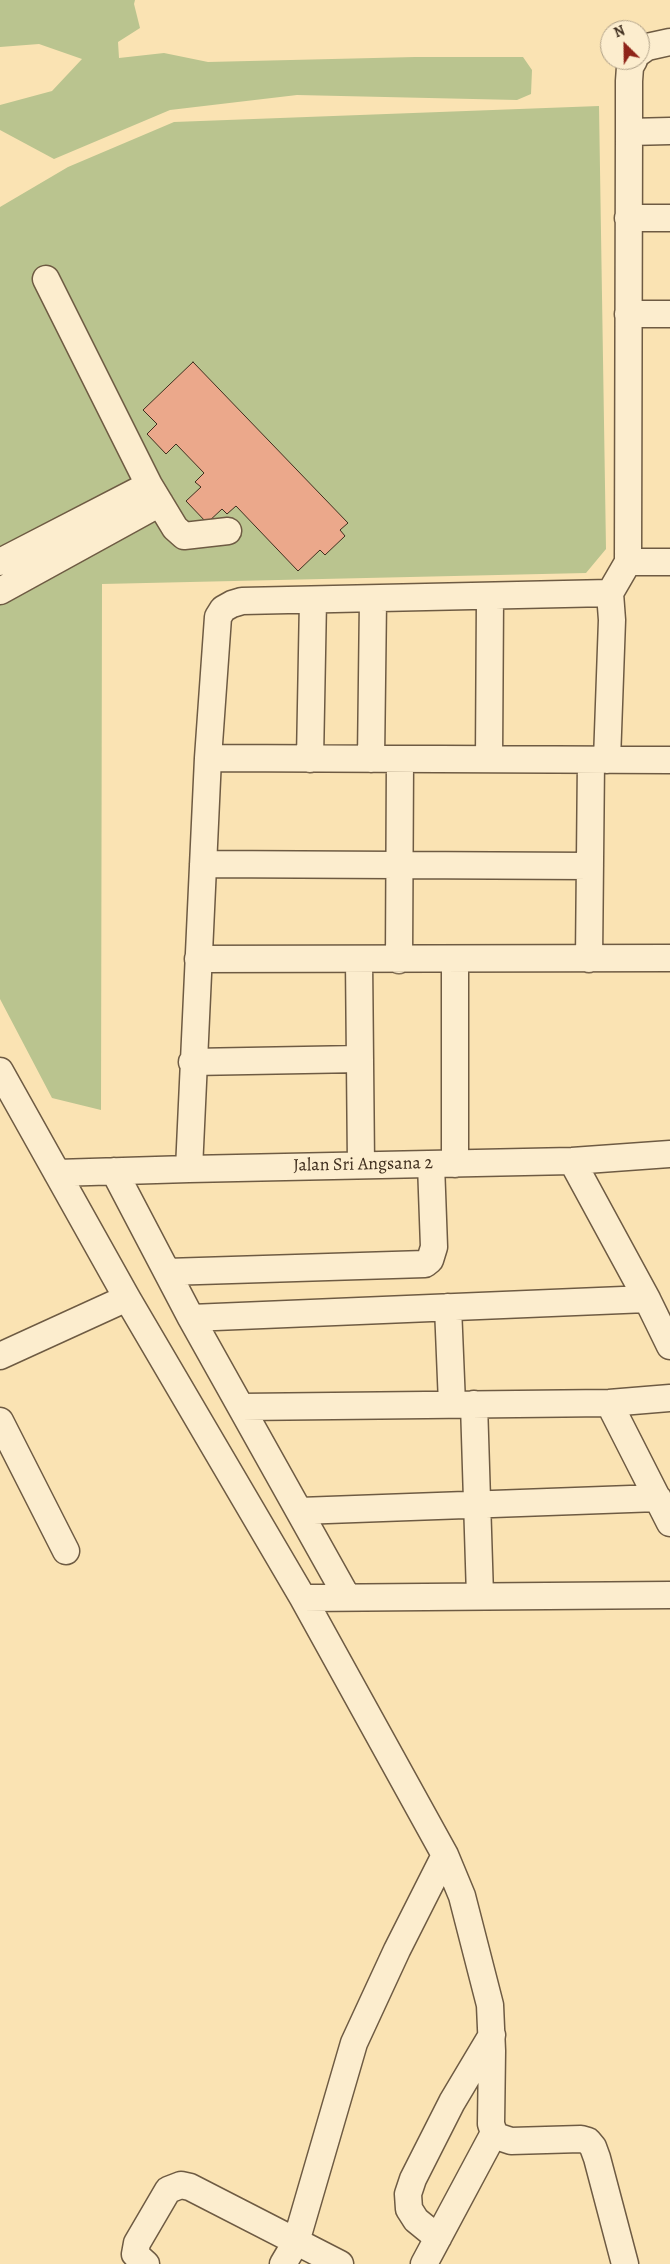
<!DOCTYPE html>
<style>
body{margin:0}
#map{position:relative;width:670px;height:2264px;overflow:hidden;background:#fae3b3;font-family:Alegreya,serif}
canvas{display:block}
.north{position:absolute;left:600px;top:20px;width:50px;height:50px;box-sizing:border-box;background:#fcedce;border:1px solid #b0a188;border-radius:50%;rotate:337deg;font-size:14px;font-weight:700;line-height:20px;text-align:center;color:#3f2e1e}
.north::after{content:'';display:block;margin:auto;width:18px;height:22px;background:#8f2418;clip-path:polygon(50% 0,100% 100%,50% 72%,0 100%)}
</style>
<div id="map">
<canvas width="670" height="2264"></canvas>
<div class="north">N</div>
</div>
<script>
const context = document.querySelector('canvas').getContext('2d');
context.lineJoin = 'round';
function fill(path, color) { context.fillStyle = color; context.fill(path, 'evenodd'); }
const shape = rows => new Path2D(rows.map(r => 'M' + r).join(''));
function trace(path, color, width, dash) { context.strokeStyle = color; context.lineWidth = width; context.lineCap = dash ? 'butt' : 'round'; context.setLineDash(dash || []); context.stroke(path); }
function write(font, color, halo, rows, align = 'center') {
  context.font = font + ' Alegreya,serif'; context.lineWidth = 4.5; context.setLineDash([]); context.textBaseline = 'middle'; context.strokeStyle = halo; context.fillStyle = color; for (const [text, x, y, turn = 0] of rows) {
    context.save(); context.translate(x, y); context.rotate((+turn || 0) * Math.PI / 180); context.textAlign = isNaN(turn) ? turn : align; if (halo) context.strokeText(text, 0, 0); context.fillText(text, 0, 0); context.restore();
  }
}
fill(shape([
 [0,0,135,0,134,4,140,28,118,42,119,58,164,53,208,62,415,57,523,57,532,70,531,94,517,100,297,95,170,110,54,159,0,130,0,105,52,91,82,59,39,44,0,47],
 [599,106,606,549,586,573,102,584,101,1110,52,1098,0,999,0,207,68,167,174,122]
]), '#bac48f');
const building = shape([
 [193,362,348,523,340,530,345,536,325,555,320,550,298,571,236,506,227,514,222,509,207,523,186,501,201,487,195,482,204,473,176,444,166,454,147,434,157,424,143,410,193,362]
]);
fill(building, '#eba88b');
trace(building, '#3f2e1e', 1);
const minor = shape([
 [640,52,647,47,670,42],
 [629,132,670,131],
 [628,218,670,218],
 [46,279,149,485,175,528,184,536,228,531],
 [628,314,670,314],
 [0,562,149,485],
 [628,562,670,562],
 [0,591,160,503],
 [208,758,670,760],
 [310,759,313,600],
 [371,759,373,600],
 [489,759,490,597],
 [607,760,612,620,610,593],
 [203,864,590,866],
 [198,959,670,958],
 [589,959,591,760],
 [359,960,361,1165],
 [399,960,400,759],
 [192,1062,360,1059],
 [0,1071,127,1298,303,1598,445,1855,462,1896,490,2005,492,2051,491,2124,494,2133,499,2137,511,2141,581,2139,588,2141,593,2147,597,2158,625,2264],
 [572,1161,647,1299,670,1346],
 [455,1164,455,960],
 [189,1169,208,758,218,617,223,609,232,604,242,601,610,593,628,562,629,132,629,81,630,67,634,60],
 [114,1171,191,1318,347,1597],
 [57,1173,189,1169,572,1161,670,1154],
 [167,1272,425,1264,430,1260,434,1247,431,1164],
 [448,1307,452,1404],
 [191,1318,647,1299],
 [0,1356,127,1298],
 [609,1403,670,1523],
 [474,1404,480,1596],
 [242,1407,609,1403,670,1398],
 [0,1421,66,1551],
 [300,1511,658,1498],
 [303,1598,670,1595],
 [438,2238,416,2220,409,2209,408,2194,413,2179,452,2102,492,2035],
 [146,2264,135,2254,137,2243,168,2190,181,2185,190,2187,340,2264],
 [283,2264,296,2242,354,2043,397,1950,445,1855],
 [424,2264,494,2133]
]);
trace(minor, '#6e5b43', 29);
trace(minor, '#fcedce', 26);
write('18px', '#3f2e1e', '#fcedce', [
 ["Jalan Sri Angsana 2",363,1165,-1]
]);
</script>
